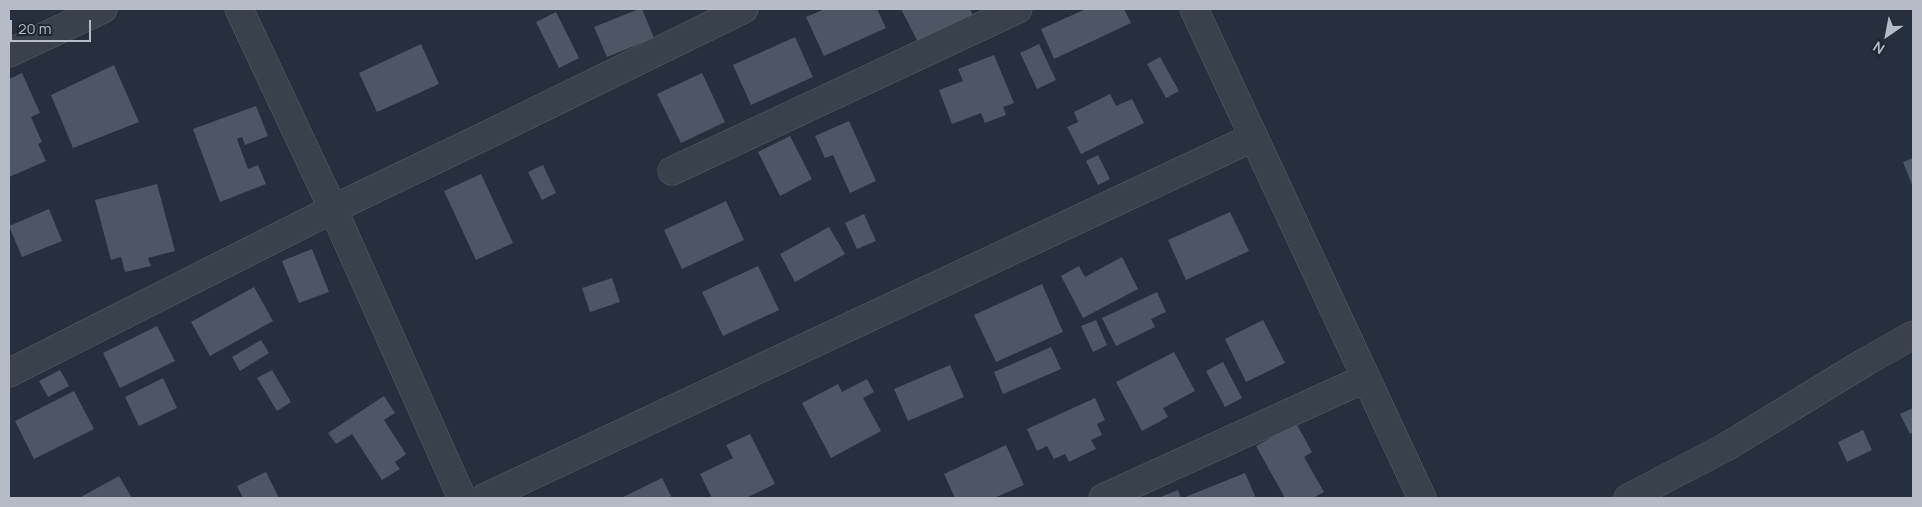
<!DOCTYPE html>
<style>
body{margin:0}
#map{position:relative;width:1922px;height:507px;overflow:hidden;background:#252f3d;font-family:Manrope,sans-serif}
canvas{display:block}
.frame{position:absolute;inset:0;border:10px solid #b5bcc8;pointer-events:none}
.north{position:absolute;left:1862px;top:10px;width:50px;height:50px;-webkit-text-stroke:4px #1e2632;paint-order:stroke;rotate:213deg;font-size:14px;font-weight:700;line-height:20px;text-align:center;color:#b5bcc8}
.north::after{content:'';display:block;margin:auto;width:18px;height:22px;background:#b5bcc8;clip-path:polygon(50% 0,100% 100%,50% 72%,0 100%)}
.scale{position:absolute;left:10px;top:20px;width:81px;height:22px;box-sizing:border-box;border:2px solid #b5bcc8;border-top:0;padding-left:6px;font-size:15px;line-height:18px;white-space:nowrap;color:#b5bcc8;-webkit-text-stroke:4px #1e2632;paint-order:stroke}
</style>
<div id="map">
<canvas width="1922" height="507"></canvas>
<div class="frame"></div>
<div class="north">N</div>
<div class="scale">20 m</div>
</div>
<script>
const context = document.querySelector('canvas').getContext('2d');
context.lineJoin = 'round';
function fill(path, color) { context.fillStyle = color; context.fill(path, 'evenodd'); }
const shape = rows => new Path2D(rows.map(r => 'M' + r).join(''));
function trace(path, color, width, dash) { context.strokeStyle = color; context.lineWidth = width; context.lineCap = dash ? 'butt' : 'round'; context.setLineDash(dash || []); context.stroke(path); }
fill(shape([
 [639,9,642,9,654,38,607,57,594,27],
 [825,9,877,9,886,28,824,56,806,17],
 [901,9,970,9,973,16,918,42],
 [1086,9,1124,9,1131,23,1054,59,1041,29],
 [556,12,579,58,559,68,536,22],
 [795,37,813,77,751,105,733,65],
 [421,44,439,84,377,112,359,73],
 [1039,44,1056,80,1037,89,1020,53],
 [994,55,1014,103,1003,107,1006,115,985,123,981,113,952,124,939,90,963,81,958,69],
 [1160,57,1179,91,1166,98,1147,64],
 [114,65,139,122,73,148,51,95],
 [22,73,40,113,31,117,42,142,38,144,46,161,9,177,9,79],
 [702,73,725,122,681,143,657,94],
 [1110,94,1116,106,1132,99,1144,123,1081,154,1067,127,1078,122,1074,112],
 [256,106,268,136,245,145,242,137,237,139,248,169,258,165,266,184,220,202,193,129],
 [849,121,876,181,850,193,833,155,825,158,815,136],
 [790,136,812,179,780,196,758,152],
 [1098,155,1110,179,1098,185,1086,161],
 [1913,158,1913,187,1903,162],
 [543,165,556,193,542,200,528,172],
 [481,174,513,243,476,260,444,191],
 [157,184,175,251,148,258,151,266,125,272,121,257,111,260,95,200],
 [726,201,744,240,682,269,664,230],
 [49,209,62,241,22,257,9,226],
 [1230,212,1249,251,1186,280,1168,240],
 [864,214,876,241,857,249,845,223],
 [829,227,845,254,795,282,780,254],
 [312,249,329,292,299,303,282,261],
 [1122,257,1138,289,1083,318,1061,276,1079,266,1085,277],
 [758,266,779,310,723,336,702,292],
 [612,278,620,302,590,312,582,288],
 [1042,284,1063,332,996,362,974,315],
 [254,287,273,321,210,356,191,322],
 [1157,292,1166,312,1151,319,1155,327,1116,346,1102,318],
 [1096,320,1107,345,1093,352,1081,326],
 [1263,320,1285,363,1246,382,1225,339],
 [157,326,175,361,120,388,103,353],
 [261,340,269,353,240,371,232,357],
 [1051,347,1061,369,1003,394,994,372],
 [1174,352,1195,391,1163,408,1168,417,1142,431,1116,382],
 [1223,362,1242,398,1225,407,1206,371],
 [950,365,964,397,908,421,894,389],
 [60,370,69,386,48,397,39,381],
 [272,370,291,402,277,411,257,378],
 [163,378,177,408,139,426,125,397],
 [867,379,874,392,863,398,881,431,831,458,802,403,838,384,842,392],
 [74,391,94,429,34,459,15,421],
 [384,396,395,413,384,420,406,454,395,462,400,469,382,480,352,434,336,444,328,433],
 [1095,398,1105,420,1097,424,1102,435,1091,440,1096,449,1069,462,1065,454,1054,459,1047,446,1037,451,1027,429],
 [1913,408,1913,432,1910,434,1900,414],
 [1296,423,1312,452,1304,457,1324,492,1313,498,1285,498,1256,446],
 [1863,430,1872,450,1847,462,1838,442],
 [750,434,775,484,746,498,712,498,700,474,733,458,726,445],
 [1006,445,1024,485,994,498,955,498,944,474],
 [266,472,279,498,243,498,237,486],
 [1245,473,1256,498,1183,498],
 [119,476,132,498,79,498],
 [662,478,672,498,621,498],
 [1178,490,1181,498,1158,498]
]), '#4c5665');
const minor = shape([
 [239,9,333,209,462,498],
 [1194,9,1422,498],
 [9,53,103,9],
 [672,171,1018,9],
 [9,373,333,209,489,134,744,9],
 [484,498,1254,137],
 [1103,498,1366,378],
 [1628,498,1726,447,1867,361,1913,335]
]);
trace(minor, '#575f6b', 29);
trace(minor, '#39414d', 28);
</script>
